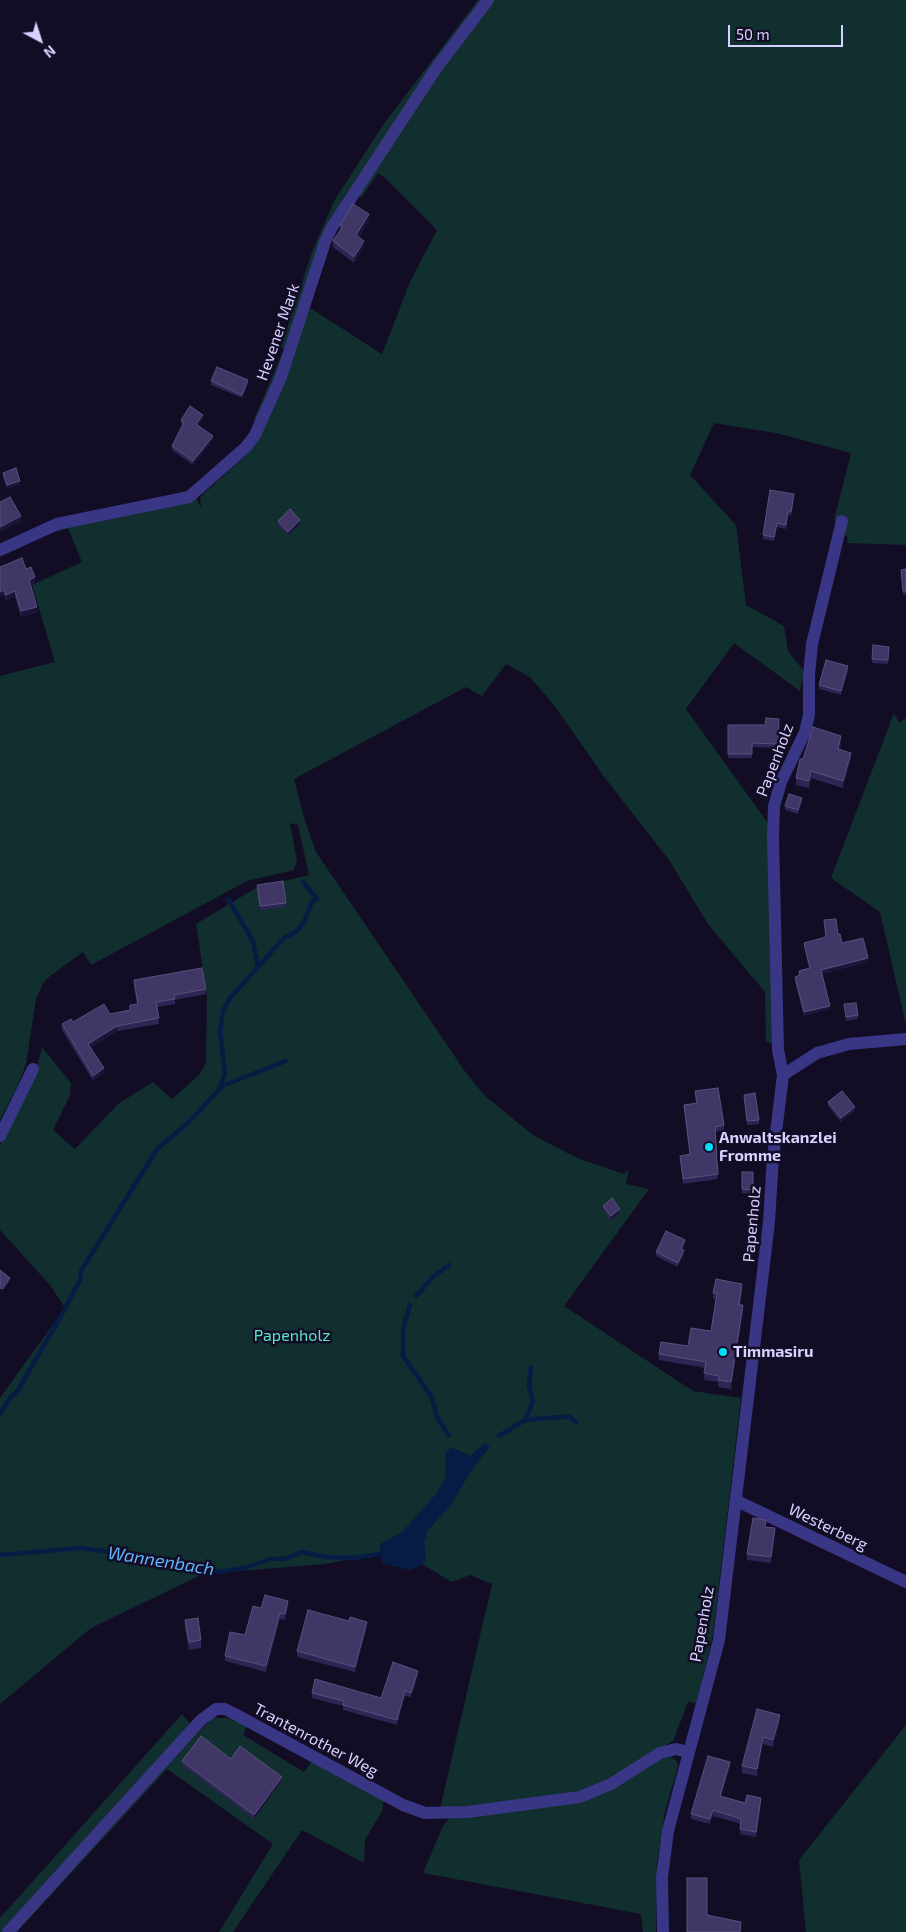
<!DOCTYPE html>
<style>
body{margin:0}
#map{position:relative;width:906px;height:1932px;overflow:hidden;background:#120d25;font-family:"Exo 2",sans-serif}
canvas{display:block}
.north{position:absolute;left:15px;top:15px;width:50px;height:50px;-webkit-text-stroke:4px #120d25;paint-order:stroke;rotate:140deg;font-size:14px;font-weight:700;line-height:20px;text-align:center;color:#d7d1ff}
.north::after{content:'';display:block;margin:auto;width:18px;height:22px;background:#d7d1ff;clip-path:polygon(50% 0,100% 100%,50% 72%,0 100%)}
.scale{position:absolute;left:728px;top:25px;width:115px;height:22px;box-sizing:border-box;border:2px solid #d7d1ff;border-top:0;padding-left:6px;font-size:15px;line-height:18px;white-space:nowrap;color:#d7d1ff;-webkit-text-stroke:4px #120d25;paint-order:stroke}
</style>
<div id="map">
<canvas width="906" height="1932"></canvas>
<div class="north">N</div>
<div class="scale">50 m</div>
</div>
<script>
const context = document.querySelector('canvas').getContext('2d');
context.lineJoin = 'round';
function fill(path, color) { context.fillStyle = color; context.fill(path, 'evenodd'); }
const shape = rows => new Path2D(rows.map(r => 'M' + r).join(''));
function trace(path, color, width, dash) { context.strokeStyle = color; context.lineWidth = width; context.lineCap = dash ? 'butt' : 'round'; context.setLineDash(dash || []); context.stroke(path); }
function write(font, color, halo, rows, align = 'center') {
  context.font = font + ' "Exo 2",sans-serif'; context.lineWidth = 5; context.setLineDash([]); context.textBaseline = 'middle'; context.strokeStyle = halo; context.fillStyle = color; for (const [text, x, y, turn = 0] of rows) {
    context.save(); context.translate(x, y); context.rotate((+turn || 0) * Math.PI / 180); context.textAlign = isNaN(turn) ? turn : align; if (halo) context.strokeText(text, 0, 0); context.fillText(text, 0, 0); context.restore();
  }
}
fill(shape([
 [478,0,906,0,906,545,847,543,848,538,834,520,851,453,776,433,714,423,690,475,736,525,746,605,784,626,788,651,804,671,800,691,734,643,686,709,770,826,773,1045,766,1041,765,992,708,924,669,860,605,778,554,705,530,677,506,664,482,696,466,687,294,779,305,821,316,852,464,1070,484,1095,533,1135,577,1158,624,1174,629,1169,626,1184,649,1189,564,1306,693,1391,741,1398,713,1635,696,1703,688,1702,673,1741,585,1792,440,1809,492,1584,470,1575,452,1582,398,1550,325,1564,203,1574,91,1628,0,1704,0,1398,65,1308,50,1285,0,1230,0,1145,35,1075,42,1047,71,1083,70,1095,53,1130,75,1149,118,1104,153,1082,172,1099,199,1075,206,1063,207,995,196,924,256,888,309,875,298,825,290,823,297,861,294,870,247,881,91,965,83,952,49,977,43,983,36,999,26,1064,18,1085,0,1120,0,676,55,662,32,585,82,562,68,528,40,537,14,551,17,547,46,523,192,490,201,508,200,497,245,456,260,438,254,419,284,349,281,347,312,252,334,201,383,125],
 [378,173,386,179,437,230,410,282,382,354,307,306,350,192,361,198],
 [894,713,899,723,906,718,906,1025,880,912,831,878],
 [182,1714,198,1733,212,1718,228,1718,247,1726,243,1735,304,1772,312,1761,384,1798,382,1811,365,1840,364,1863,302,1830,233,1932,219,1932,273,1844,167,1769,17,1932,0,1932,0,1918],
 [906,1725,906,1932,806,1932,799,1860],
 [669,1756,676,1760,678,1766,665,1812,657,1863,656,1932,643,1932,641,1914,423,1873,443,1826,450,1817,547,1807]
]), '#102f2e');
fill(shape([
 [485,1443,490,1447,473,1468,450,1506,428,1530,424,1542,426,1558,422,1565,410,1570,381,1563,380,1544,402,1532,436,1494,445,1480,446,1452,452,1447,470,1456]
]), '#071c44');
trace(shape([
 [228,899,253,941,258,967],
 [219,1090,222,1086,286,1061],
 [416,1296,434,1276,449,1265],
 [410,1305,403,1329,403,1356,431,1396,437,1417,449,1435],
 [0,1414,10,1398,17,1392,61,1316,80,1280,81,1271,157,1149,188,1123,219,1090,225,1074,220,1031,223,1011,230,998,258,967,284,938,296,932,304,922,312,902,317,899,303,882],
 [525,1420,533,1401,529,1386,531,1368],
 [499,1436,525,1420,561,1417,570,1417,576,1422],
 [0,1555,81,1548,158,1559,219,1572,245,1568,270,1559,285,1559,302,1552,326,1557,355,1558,384,1553]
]), '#071c44', 4.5);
trace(shape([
 [0,550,57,524,189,497,246,447,255,435,281,377,325,242,332,227,437,67,488,0],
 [783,1075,817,1053,849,1044,906,1039],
 [0,1136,33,1069],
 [737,1501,906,1582],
 [8,1932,201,1720,216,1709,225,1709,233,1713,403,1805,425,1813,467,1812,580,1797,611,1784,660,1753,676,1749,688,1752],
 [663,1932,662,1877,668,1831,719,1640,769,1222,773,1157,783,1075,778,1050,773,837,774,806,781,782,805,732,809,715,809,675,812,644,842,521]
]), '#3a3686', 12);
fill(shape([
 [369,220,359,237,364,246,354,263,333,247,333,241,340,231,340,225],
 [211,381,248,384,242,398,211,385],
 [203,419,198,426,213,440,193,465,172,450,172,446,183,425,181,424,181,420],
 [3,473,20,484,7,489,3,477],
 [794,498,791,516,788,515,786,529,777,527,774,541,763,539,763,535],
 [278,521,300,524,288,535,278,525],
 [0,567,26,569,35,583,31,584,37,612,21,617,15,597,6,600,4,595],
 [906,569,906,595,903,595,901,570],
 [873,645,889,647,888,664,872,663],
 [848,670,841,695,819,689,819,685],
 [779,719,778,748,752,747,752,758,728,758,728,725,765,725],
 [841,744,840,749,851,760,843,788,811,778,809,788,796,785,796,778,803,759],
 [802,802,798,814,785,810,785,806],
 [257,885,286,903,286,907,260,910],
 [824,920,838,934,842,943,868,962,822,974,830,1009,804,1016,795,981,795,977,799,976,799,971,809,968,804,947,804,943,826,938],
 [134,980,206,989,206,994,175,1000,175,1004,157,1007,159,1024,117,1031,90,1048,104,1073,93,1081,62,1030,62,1024,130,1010,137,1004,134,986],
 [844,1004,858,1015,858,1019,846,1021],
 [695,1091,724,1125,724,1130,715,1132,718,1179,683,1184,680,1156,690,1154,684,1110,684,1105,696,1103],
 [744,1095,759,1120,759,1124,747,1125],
 [828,1102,855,1111,841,1122,828,1106],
 [742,1172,753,1172,753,1194,742,1193],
 [603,1206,620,1212,611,1220,603,1210],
 [685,1244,683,1249,684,1254,678,1267,656,1256,656,1252],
 [742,1290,740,1305,743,1311,731,1389,718,1387,718,1382,704,1380,705,1368,659,1360,659,1354,688,1346,711,1331,716,1299,713,1299,713,1293],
 [766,1527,775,1534,771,1563,747,1560,747,1554],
 [288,1606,285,1620,280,1619,266,1672,225,1661,225,1656,245,1635],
 [185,1620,201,1640,201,1648,189,1650,185,1628],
 [367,1627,355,1672,297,1657,297,1651],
 [418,1676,411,1697,405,1696,397,1725,343,1710,343,1706,312,1698,312,1693,381,1698],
 [780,1715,780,1721,773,1747,763,1744,757,1776,742,1773,742,1766],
 [231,1759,282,1780,254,1819,182,1765,182,1761],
 [730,1767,721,1796,745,1803,761,1803,756,1837,740,1834,741,1824,713,1816,710,1824,691,1819,691,1814]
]), '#2f2554');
fill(shape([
 [369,214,369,220,356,241,356,235],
 [364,241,364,246,354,263,354,257],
 [248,380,248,384,242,398,242,395],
 [203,415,203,419,196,428,196,424],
 [213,436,213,440,193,465,193,461],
 [20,481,20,484,7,489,7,485],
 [21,516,21,522,0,532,0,527],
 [300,520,300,524,288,535,288,532],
 [35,577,35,583,29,585,29,580],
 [4,590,4,595,0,597,0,592],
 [15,591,15,597,6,600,6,595],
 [37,607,37,612,21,617,21,611],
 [848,666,848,670,841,695,841,691],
 [841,736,841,744,838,756,838,749],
 [851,753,851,760,843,788,843,781],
 [811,771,811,778,809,788,809,781],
 [802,798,802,802,798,814,798,810],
 [868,958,868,962,821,974,821,970],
 [830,1006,830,1009,804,1016,804,1012],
 [117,1026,117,1031,88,1049,88,1044],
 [104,1068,104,1073,93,1081,93,1076],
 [855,1107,855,1111,841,1122,841,1118],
 [620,1209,620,1212,611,1220,611,1216],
 [685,1240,685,1244,681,1253,681,1249],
 [684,1250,684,1254,678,1267,678,1263],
 [10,1278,10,1282,2,1293,2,1289],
 [742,1284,742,1290,739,1311,739,1305],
 [743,1305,743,1311,731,1389,731,1382],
 [775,1528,775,1534,771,1563,771,1557],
 [288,1601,288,1606,285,1620,285,1614],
 [280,1613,280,1619,266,1672,266,1666],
 [367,1622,367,1627,355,1672,355,1667],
 [418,1671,418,1676,411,1697,411,1693],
 [405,1691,405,1696,397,1725,397,1720],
 [780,1715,780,1721,773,1747,773,1740],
 [763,1737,763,1744,757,1776,757,1769],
 [730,1762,730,1767,720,1801,720,1796],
 [282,1777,282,1780,254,1819,254,1815],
 [761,1798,761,1803,756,1837,756,1832],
 [713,1810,713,1816,710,1824,710,1819]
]), '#1c1439');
const building = shape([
 [353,204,369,214,356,235,364,241,354,257,333,241,343,226,340,225,353,204],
 [217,367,248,380,242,395,211,381,217,367],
 [190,406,203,415,196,424,213,436,193,461,172,446,184,422,181,420,190,406],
 [16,468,20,481,7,485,3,473,16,468],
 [770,490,794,494,791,512,788,511,786,525,777,523,774,537,763,535,770,490],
 [10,497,21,516,0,527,0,502,10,497],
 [290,509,300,520,288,532,278,521,290,509],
 [22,558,26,569,31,567,35,577,29,580,37,607,21,611,15,591,6,595,4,590,0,592,0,567,22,558],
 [906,569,906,591,903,591,901,570,906,569],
 [873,645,889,647,888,660,872,659,873,645],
 [826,660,848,666,841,691,819,685,826,660],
 [766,718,779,719,778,744,752,743,752,754,728,754,728,725,765,725,766,718],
 [813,727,841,736,838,749,851,753,843,781,811,771,809,781,796,778,800,759,803,759,813,727],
 [789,794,802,798,798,810,785,806,789,794],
 [283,881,286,903,260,906,257,885,283,881],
 [836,919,838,934,840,934,842,943,863,938,868,958,821,970,830,1006,804,1012,795,977,800,975,799,971,810,968,804,943,826,937,824,920,836,919],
 [202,968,206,989,174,995,175,999,156,1002,159,1018,117,1026,88,1044,104,1068,93,1076,62,1024,71,1019,73,1022,104,1004,110,1014,130,1010,130,1005,138,1004,134,980,202,968],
 [856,1003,858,1015,846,1017,844,1004,856,1003],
 [718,1088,724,1125,715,1127,718,1174,683,1179,680,1156,690,1154,684,1105,697,1103,695,1091,718,1088],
 [842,1091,855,1107,841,1118,828,1102,842,1091],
 [755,1093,759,1120,747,1121,744,1095,755,1093],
 [742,1172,753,1172,753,1190,742,1189,742,1172],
 [612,1198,620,1209,611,1216,603,1206,612,1198],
 [666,1231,685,1240,681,1249,684,1250,678,1263,656,1252,666,1231],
 [0,1270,10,1278,2,1289,0,1288,0,1270],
 [716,1279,742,1284,739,1305,743,1305,731,1382,718,1380,719,1376,704,1373,706,1362,659,1354,661,1342,688,1346,691,1328,711,1331,717,1293,713,1293,716,1279],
 [753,1518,766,1520,765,1527,775,1528,771,1557,747,1554,753,1518],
 [265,1595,288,1601,285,1614,280,1613,266,1666,225,1656,230,1632,245,1635,253,1606,261,1608,265,1595],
 [308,1610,349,1621,350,1617,367,1622,355,1667,297,1651,308,1610],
 [198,1618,201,1640,189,1642,185,1620,198,1618],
 [393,1662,418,1671,411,1693,405,1691,397,1720,343,1705,344,1701,312,1693,315,1679,381,1698,393,1662],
 [757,1709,780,1715,773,1740,763,1737,757,1769,742,1766,757,1709],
 [201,1736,231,1759,240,1746,282,1777,254,1815,182,1761,201,1736],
 [708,1756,730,1762,720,1796,745,1803,747,1795,761,1798,756,1832,740,1829,741,1819,713,1810,710,1819,691,1814,708,1756],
 [687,1878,707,1878,707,1915,741,1922,740,1932,687,1932,687,1878]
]);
fill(building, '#413766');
trace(building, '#58507e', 1);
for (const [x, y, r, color] of [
 [709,1147,5,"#00dffc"],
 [723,1352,5,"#00dffc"]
]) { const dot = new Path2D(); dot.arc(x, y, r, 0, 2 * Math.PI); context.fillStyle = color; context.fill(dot); trace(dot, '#120d25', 2); }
write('16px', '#d7d1ff', '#120d25', [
 ["Hevener Mark",278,332,-71],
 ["Papenholz",775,760,-69],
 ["Papenholz",752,1224,-85],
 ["Westerberg",828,1527,26],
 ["Papenholz",702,1624,-80],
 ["Trantenrother Weg",316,1740,28]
]);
write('bold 16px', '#d7d1ff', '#120d25', [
 ["Anwaltskanzlei",719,1138],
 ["Fromme",719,1156],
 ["Timmasiru",733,1352]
], 'left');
write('16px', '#57e5c3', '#120d25', [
 ["Papenholz",292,1336]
]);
write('italic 18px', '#5fb3ff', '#120d25', [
 ["Wannenbach",161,1561,9]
]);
</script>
